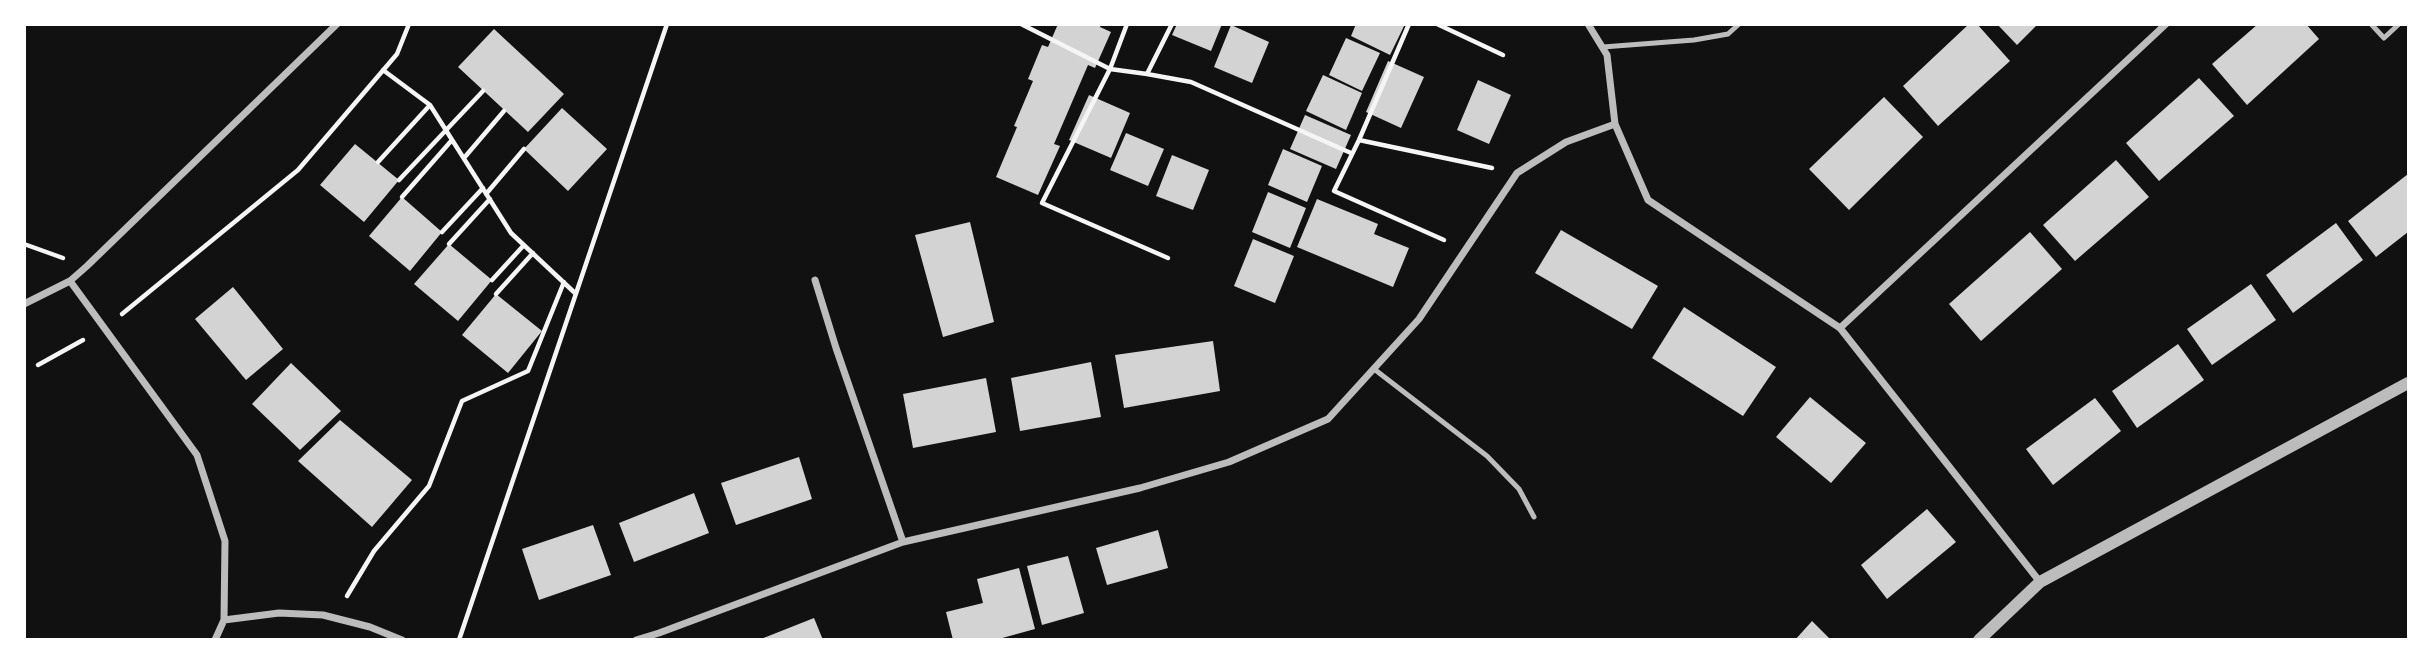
<!DOCTYPE html>
<style>
body{margin:0}
#map{position:relative;width:2433px;height:664px;overflow:hidden;background:#111;font-family:Mulish,sans-serif}
canvas{display:block}
.frame{position:absolute;inset:0;border:26px solid #fff;pointer-events:none}
</style>
<div id="map">
<canvas width="2433" height="664"></canvas>
<div class="frame"></div>
</div>
<script>
const context = document.querySelector('canvas').getContext('2d');
context.lineJoin = 'round';
function fill(path, color) { context.fillStyle = color; context.fill(path, 'evenodd'); }
const shape = rows => new Path2D(rows.map(r => 'M' + r).join(''));
function trace(path, color, width, dash) { context.strokeStyle = color; context.lineWidth = width; context.lineCap = dash ? 'butt' : 'round'; context.setLineDash(dash || []); context.stroke(path); }
fill(shape([
 [1058,24,1101,24,1100,27,1111,32,1095,68,1088,65,1054,144,1060,146,1038,195,996,177,1017,127,1014,126,1033,81,1028,79,1042,45,1048,47],
 [1177,24,1222,24,1211,51,1172,35],
 [1356,24,1405,24,1390,55,1351,36],
 [1969,24,1977,24,2010,61,1938,126,1903,86],
 [1997,24,2038,24,2017,45],
 [2258,24,2306,24,2319,39,2247,105,2212,64],
 [1231,25,1269,42,1252,83,1214,67],
 [494,29,564,94,528,132,458,67],
 [1346,38,1380,53,1362,91,1329,75],
 [1388,61,1424,77,1401,128,1366,112],
 [1323,75,1362,93,1346,130,1306,111],
 [2199,78,2234,116,2159,181,2126,143],
 [1478,80,1511,95,1489,144,1457,130],
 [1089,95,1130,113,1111,158,1069,140],
 [1884,97,1923,137,1849,210,1809,169],
 [562,108,607,149,568,191,524,149],
 [1305,115,1351,135,1336,169,1290,149],
 [1126,133,1164,149,1148,186,1110,170],
 [355,144,399,180,364,222,320,185],
 [1283,149,1322,166,1307,202,1268,185],
 [1172,155,1209,170,1193,210,1156,196],
 [2116,160,2149,197,2075,261,2043,225],
 [2408,174,2408,232,2376,257,2348,221],
 [1268,192,1306,208,1290,248,1252,232],
 [402,197,442,232,410,271,369,236],
 [1317,199,1378,224,1374,234,1409,248,1393,287,1297,247],
 [970,222,994,322,943,337,915,235],
 [2336,223,2363,260,2293,313,2266,275],
 [1561,230,1658,286,1632,329,1535,273],
 [2030,232,2062,269,1981,341,1949,304],
 [1253,239,1294,256,1275,303,1234,286],
 [449,244,492,280,458,321,414,284],
 [2251,284,2276,320,2212,365,2187,329],
 [233,287,283,349,246,380,195,319],
 [496,294,542,331,508,373,462,335],
 [1684,307,1776,367,1743,416,1652,358],
 [1213,341,1220,391,1124,408,1115,355],
 [2178,344,2204,380,2137,428,2112,391],
 [1091,362,1101,417,1020,431,1011,378],
 [291,363,341,411,300,450,252,404],
 [986,378,996,432,913,448,903,394],
 [1810,397,1866,443,1831,483,1776,437],
 [2095,398,2121,431,2053,485,2026,449],
 [340,420,412,480,372,527,298,461],
 [799,457,812,499,736,525,721,483],
 [694,493,709,533,634,562,619,523],
 [1927,509,1956,542,1887,599,1861,565],
 [593,525,611,575,539,600,522,549],
 [1158,530,1168,568,1107,585,1096,548],
 [1068,556,1084,613,1042,625,1027,566],
 [1019,568,1035,629,995,640,953,640,946,612,983,603,977,579],
 [814,618,823,640,761,640,761,639],
 [1812,621,1831,640,1795,640]
]), '#d3d3d3');
trace(shape([
 [1021,24,1110,69,1147,74,1172,24],
 [1127,24,1110,69,1042,203,1168,258],
 [1409,24,1359,140,1334,191,1444,240],
 [1437,24,1503,55],
 [383,70,430,105,511,233,576,294],
 [1147,74,1191,82,1351,153],
 [1359,140,1492,168],
 [464,158,504,111],
 [378,162,430,105],
 [399,180,483,91],
 [486,194,524,149],
 [402,197,452,140],
 [442,232,483,188],
 [24,244,63,258],
 [449,244,490,199],
 [492,280,524,245],
 [496,294,533,253],
 [122,314,298,170,397,54,409,24],
 [38,365,83,340],
 [347,596,374,551,429,486,462,401,528,371,564,282],
 [459,640,667,24]
]), '#f5f5f5', 4.5);
trace(shape([
 [2371,24,2384,38,2399,24],
 [1603,47,1694,40,1728,34,1739,24],
 [1374,369,1487,456,1519,489,1534,517]
]), '#bcbcbc', 5);
trace(shape([
 [1615,124,1648,200,1840,328,2040,582],
 [815,280,836,348,903,542],
 [70,281,197,455,225,541,224,620,215,640],
 [24,304,70,281,87,266,337,24],
 [1840,328,2166,24],
 [224,620,279,613,323,615,370,627,402,640],
 [636,640,659,633,903,542,1140,488,1229,462,1328,419,1419,319,1517,173,1566,142,1615,124,1607,55,1588,24]
]), '#bcbcbc', 7);
trace(shape([
 [1979,640,2040,582,2408,383]
]), '#bcbcbc', 12);
</script>
